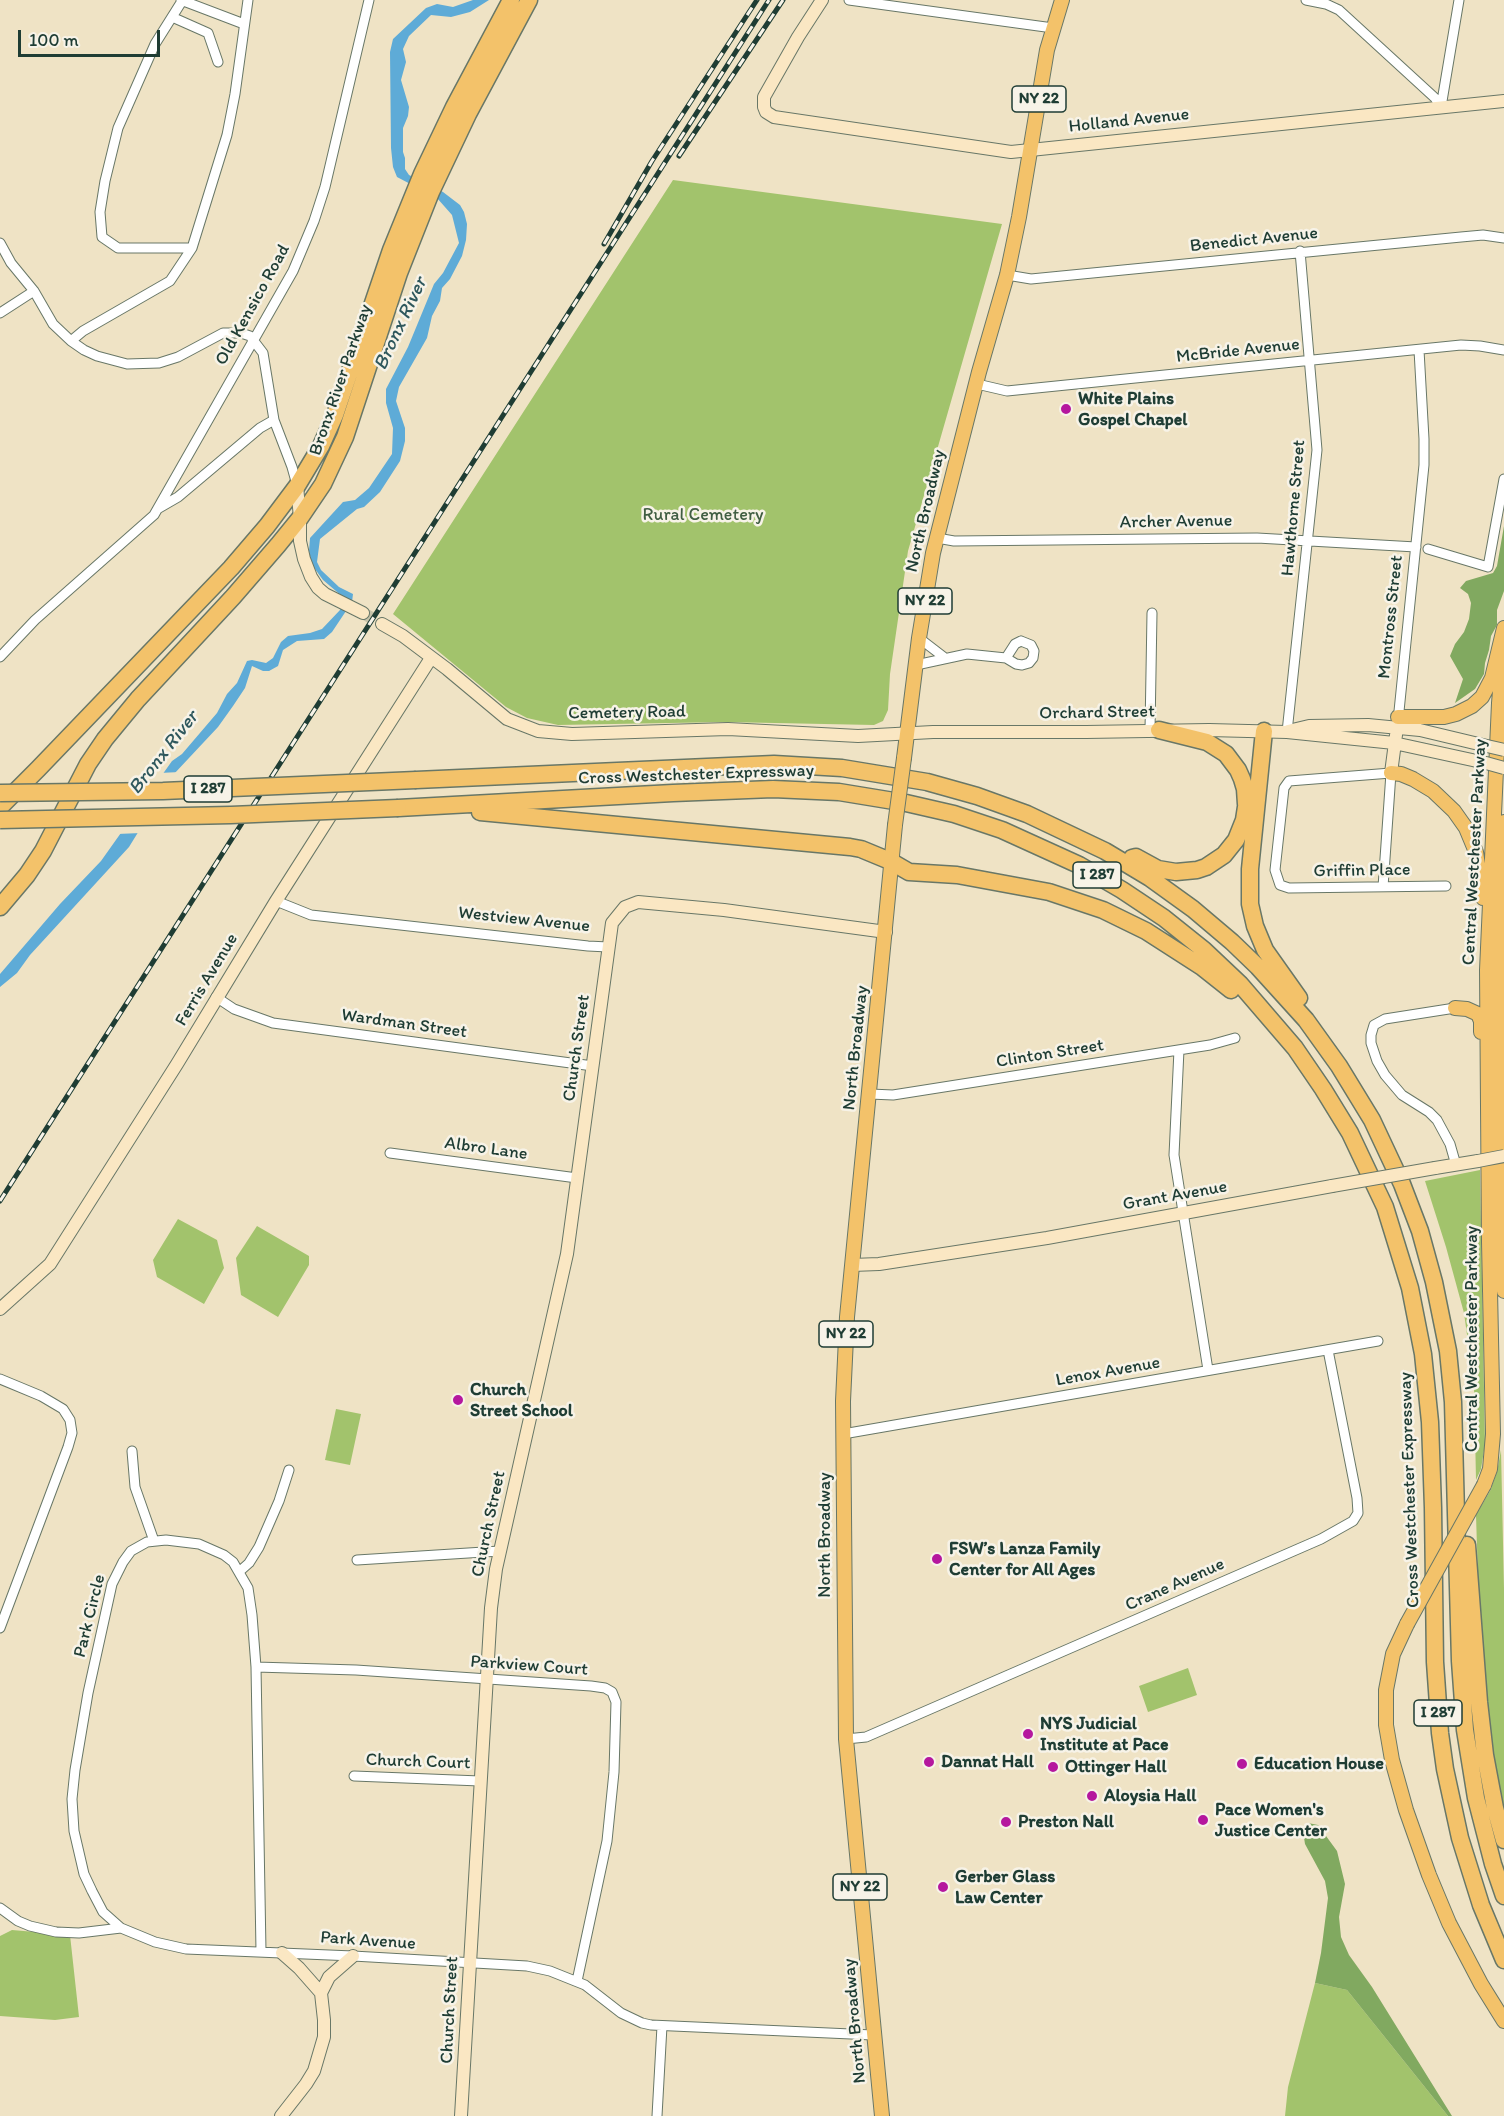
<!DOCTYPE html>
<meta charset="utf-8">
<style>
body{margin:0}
#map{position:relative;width:1504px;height:2116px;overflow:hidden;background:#efe3c5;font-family:Itim,sans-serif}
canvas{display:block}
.scale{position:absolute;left:18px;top:30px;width:142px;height:27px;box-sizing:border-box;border:3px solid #1f3d34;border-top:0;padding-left:8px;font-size:18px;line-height:21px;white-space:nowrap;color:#1f3d34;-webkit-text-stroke:4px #f7f3e8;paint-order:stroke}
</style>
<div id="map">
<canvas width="1504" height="2116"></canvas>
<div class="scale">100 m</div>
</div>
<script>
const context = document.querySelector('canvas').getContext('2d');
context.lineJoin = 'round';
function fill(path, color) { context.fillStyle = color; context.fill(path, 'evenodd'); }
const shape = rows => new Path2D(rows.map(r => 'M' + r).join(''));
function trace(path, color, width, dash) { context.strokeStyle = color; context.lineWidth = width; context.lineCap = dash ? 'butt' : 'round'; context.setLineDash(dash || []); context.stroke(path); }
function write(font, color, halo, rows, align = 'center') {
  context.font = font + ' Itim,sans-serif'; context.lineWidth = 5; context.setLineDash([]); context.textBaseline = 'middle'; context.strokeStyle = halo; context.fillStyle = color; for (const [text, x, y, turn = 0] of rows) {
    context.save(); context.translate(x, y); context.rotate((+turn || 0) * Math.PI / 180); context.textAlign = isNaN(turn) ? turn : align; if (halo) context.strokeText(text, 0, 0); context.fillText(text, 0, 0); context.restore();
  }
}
fill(shape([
 [673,180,1002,224,908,551,890,674,888,710,883,721,874,725,725,722,558,725,527,718,506,707,393,614],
 [1480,1170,1485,1444,1481,1469,1476,1480,1474,1385,1464,1313,1446,1247,1425,1181],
 [178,1219,217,1240,224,1268,204,1304,157,1277,153,1260],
 [257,1226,309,1256,309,1265,278,1317,241,1295,236,1258],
 [336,1409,361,1414,350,1465,325,1460],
 [1501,1450,1504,1589,1504,1819,1488,1727,1479,1611,1476,1515,1490,1491,1497,1472],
 [1188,1668,1197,1695,1148,1712,1139,1686],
 [12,1930,70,1935,79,2017,55,2020,0,2016,0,1936],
 [1315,1983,1347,1990,1448,2116,1285,2116,1288,2087]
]), '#a2c36c');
fill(shape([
 [1504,526,1504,591,1497,610,1497,625,1491,636,1489,650,1485,663,1484,674,1475,689,1455,703,1463,679,1450,656,1455,644,1464,632,1469,619,1471,603,1468,594,1460,588,1466,581,1493,573,1497,566],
 [1308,1823,1318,1825,1337,1851,1345,1884,1339,1917,1341,1937,1349,1955,1372,1987,1452,2116,1448,2116,1347,1990,1315,1983,1321,1953,1328,1898,1325,1881,1305,1844,1303,1831]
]), '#81a960');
fill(shape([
 [473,0,489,0,470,12,451,17,431,15,409,36,403,49,406,62,401,80,409,107,408,116,403,128,403,152,405,158,405,169,409,175,443,192,460,205,464,212,467,224,466,240,462,256,450,279,442,288,440,301,432,316,427,338,399,387,396,401,405,428,405,441,400,461,380,492,364,507,357,509,320,539,317,562,321,570,339,587,353,594,352,602,332,632,324,639,297,641,283,650,278,666,269,671,263,671,252,666,245,688,233,706,218,727,174,774,129,847,30,955,17,973,0,987,0,974,60,904,101,861,172,761,182,754,217,713,227,694,237,683,247,661,252,660,266,663,273,658,281,642,288,636,310,633,322,629,340,610,343,597,323,580,312,565,309,551,310,538,343,502,355,500,369,488,392,454,393,428,386,403,386,389,408,347,434,284,443,273,459,243,452,215,437,198,397,177,393,167,391,148,390,52,393,39,426,8,437,4,453,7]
]), '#5eabd7');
fill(shape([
 [180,772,141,833,117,834,159,773]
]), '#efe3c5');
trace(shape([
 [363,613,382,624]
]), '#c5c2a8', 12, [12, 6]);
const street = shape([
 [181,0,244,24],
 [849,0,1053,28],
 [1306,0,1326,4,1339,10,1435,98,1441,107],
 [182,1,155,44,118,128,105,181,100,212,102,237,118,248,192,248],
 [172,17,208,33,218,62],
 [1441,107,1459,0],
 [0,243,11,263,34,291,53,324,71,341,84,350,97,356,127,364,159,363,178,357,223,333,241,333,250,336,263,353,274,420,292,467,297,485],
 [1007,275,1031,279,1461,237,1483,235,1504,238],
 [0,313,34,291],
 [71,341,83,331,170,281,192,248,227,135,235,94,248,0],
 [977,384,1007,391,1461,345,1480,346,1504,350],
 [159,508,178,497,260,428,274,420],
 [937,538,954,541,1257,538,1416,547],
 [1428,549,1488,567,1504,479],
 [919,638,945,658],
 [1021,641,1031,645,1034,651,1033,658,1029,663,1022,665,1016,664,1006,658,1015,644,1021,641],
 [0,657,35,620,154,515,293,271,314,221,325,187,369,0],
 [916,665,967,654,1006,658],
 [1398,721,1424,465,1424,439,1419,350],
 [1150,730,1152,613],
 [1287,732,1317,450,1300,251],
 [1383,887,1391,773,1289,781,1284,788,1275,870,1280,885,1289,888,1446,886],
 [276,901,311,915,588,946,608,947],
 [216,997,234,1009,273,1023,593,1066],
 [1455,1008,1385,1019,1374,1025,1371,1035,1371,1043,1377,1061,1385,1075,1402,1095,1429,1112,1437,1120,1450,1144,1456,1165],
 [1179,1050,1174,1155,1208,1370],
 [870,1094,893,1095,1210,1045,1235,1038],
 [390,1153,577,1178],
 [0,1379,41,1396,63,1409,70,1420,72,1433,68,1447,0,1628],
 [843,1434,1378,1341],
 [132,1451,135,1487,154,1541],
 [357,1560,500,1551],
 [240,1571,249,1563,259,1547,279,1501,289,1470],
 [256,1667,356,1670,591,1686,605,1688,612,1692,616,1702,614,1772,607,1841,577,1981],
 [846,1739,866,1737,1321,1539,1353,1521,1358,1513,1357,1498,1328,1350],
 [354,1776,480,1781],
 [0,1908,18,1921,30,1926,56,1932,79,1933,121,1928,155,1942,186,1949,353,1956,527,1966,550,1971,585,1985,621,2013,642,2023,651,2025,873,2035],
 [121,1928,103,1912,92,1891,84,1874,74,1831,72,1799,75,1770,88,1693,112,1584,123,1562,131,1551,147,1542,166,1540,199,1544,224,1555,233,1562,248,1588,252,1615,256,1667,261,1951],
 [657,2116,662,2026]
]);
const secondary = shape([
 [822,0,798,37,764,97,764,107,766,112,774,117,1011,152,1504,101],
 [297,486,300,518,300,541,304,559,311,577,318,588,325,594,363,613],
 [382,624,403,636,447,669,507,719,538,731,572,734,728,729,858,736,933,732,1086,732,1209,730,1287,732,1394,743,1486,763],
 [1288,731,1309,726,1368,725,1420,730,1487,746],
 [1391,773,1396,735],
 [1435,1168,1478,1161],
 [852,1265,879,1264,1047,1238,1332,1186],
 [0,1309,50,1264,177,1064,276,901,431,658],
 [321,1993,329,1977,353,1956],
 [281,2116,306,2084,314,2071,324,2037,324,2020,321,1993,299,1968,282,1953],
 [461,2116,491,1608,496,1569,567,1254,612,923,625,907,638,902,724,910,886,932]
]);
const primary = shape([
 [1398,717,1444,717,1456,714,1472,706,1482,697,1492,678,1504,628],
 [904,758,919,638,933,553,979,372,1007,275,1019,217,1047,50,1062,0],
 [1391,773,1401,774,1413,779,1433,791,1454,811,1466,828,1476,852,1483,898],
 [1504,822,1499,922,1498,1017,1500,1175,1504,1291],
 [1455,1008,1467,1009,1478,1014,1481,1021,1481,1032],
 [1484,1485,1490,1469,1493,1434,1489,1242,1487,970,1499,703,1504,644],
 [1407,1624,1393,1654,1386,1690,1386,1725,1392,1760,1406,1810,1429,1875,1449,1923,1481,1984,1504,2021],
 [882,2116,846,1739,843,1401,847,1317,895,825]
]);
const highway = shape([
 [1159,730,1207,742,1226,754,1238,770,1242,779,1245,789,1246,804],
 [1264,731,1250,869,1250,904,1255,926,1265,950,1299,998],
 [416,780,774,764,842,768,927,782,977,796,1027,814,1105,851,1150,878,1193,909,1232,942,1258,967,1306,1020,1339,1066,1372,1120,1402,1184,1420,1231,1434,1282,1448,1351,1453,1402,1460,1661,1465,1730,1476,1798,1493,1864,1504,1896],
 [0,807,38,769,231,568,267,526,297,486,321,446,335,415,391,250,422,174,454,107,511,0],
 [398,808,673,793,773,789,839,792,906,803,954,814,1002,830,1079,865,1122,890,1164,918,1204,950,1240,984,1295,1048,1323,1089,1350,1133,1385,1207,1410,1288,1423,1354,1430,1422,1433,1508,1435,1662,1440,1733,1445,1769,1460,1838,1481,1905,1504,1960],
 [480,812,850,847,861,849,890,861,909,872,957,875,1049,892,1103,910,1146,931,1202,967,1231,990],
 [1132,858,1136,857,1158,869,1176,872,1197,870,1206,867,1224,855,1236,840,1244,820,1248,794],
 [0,907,27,875,43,851,88,764,105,739,138,699,233,597,278,545,300,518,323,484,345,437,399,273,431,192,468,114,529,0],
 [1467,1545,1479,1702,1485,1755,1495,1808,1504,1840]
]);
trace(street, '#687767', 11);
trace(secondary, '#687767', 14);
trace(primary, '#687767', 16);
trace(highway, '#687767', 19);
trace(street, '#fff', 9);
trace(secondary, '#fae7c3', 12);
trace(primary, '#f3c26a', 14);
trace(highway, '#f3c26a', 16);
const rail = shape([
 [679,156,783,0],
 [604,244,652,161,757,0],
 [0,1201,769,0]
]);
trace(rail, '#1f3d34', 5);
trace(rail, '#f7f3e8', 3, [9]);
const secondaryBridge = shape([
 [1487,746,1504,750],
 [1486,763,1504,768],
 [1478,1161,1504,1156],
 [1332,1186,1435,1168]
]);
const primaryBridge = shape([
 [895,825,904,758],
 [1407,1624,1484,1485]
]);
const highwayBridge = shape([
 [0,793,163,791,416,780],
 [0,820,231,815,398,808]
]);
trace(secondaryBridge, '#687767', 14, []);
trace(primaryBridge, '#687767', 16, []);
trace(highwayBridge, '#687767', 19, []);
trace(secondaryBridge, '#fae7c3', 12);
trace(primaryBridge, '#f3c26a', 14);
trace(highwayBridge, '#f3c26a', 16);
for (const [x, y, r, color] of [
 [1066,409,6,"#b5179e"],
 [458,1400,6,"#b5179e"],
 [937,1559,6,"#b5179e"],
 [1028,1734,6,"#b5179e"],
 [929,1762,6,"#b5179e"],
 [1242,1764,6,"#b5179e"],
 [1053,1767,6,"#b5179e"],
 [1092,1796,6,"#b5179e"],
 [1203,1820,6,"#b5179e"],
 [1006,1822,6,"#b5179e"],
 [943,1887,6,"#b5179e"]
]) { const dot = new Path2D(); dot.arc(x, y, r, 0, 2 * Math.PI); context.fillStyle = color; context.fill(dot); trace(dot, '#f7f3e8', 2); }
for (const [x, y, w] of [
 [1039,99,54],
 [925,601,54],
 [208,789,48],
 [1097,875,48],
 [846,1334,54],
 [1438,1713,48],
 [860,1887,54]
]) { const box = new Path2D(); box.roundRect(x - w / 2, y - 13, w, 26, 4.5); context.fillStyle = '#f7f3e8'; context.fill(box); trace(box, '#1f3d34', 1.5); }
write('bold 16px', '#1f3d34', null, [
 ["NY 22",1039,99],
 ["NY 22",925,601],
 ["I 287",208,789],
 ["I 287",1097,875],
 ["NY 22",846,1334],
 ["I 287",1438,1713],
 ["NY 22",860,1887]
]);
write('18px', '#1f3d34', '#f7f3e8', [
 ["Holland Avenue",1129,121,-6],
 ["Benedict Avenue",1254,240,-6],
 ["Old Kensico Road",253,305,-61],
 ["McBride Avenue",1238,351,-6],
 ["Bronx River Parkway",341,380,-71],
 ["Hawthorne Street",1294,508,-85],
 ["North Broadway",926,511,-77],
 ["Archer Avenue",1176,522,-1],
 ["Montross Street",1391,617,-84],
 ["Cemetery Road",627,713,-1],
 ["Orchard Street",1097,713,-1],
 ["Cross Westchester Expressway",696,775,-2],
 ["Central Westchester Parkway",1475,852,-87],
 ["Griffin Place",1362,871,-1],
 ["Westview Avenue",524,920,6],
 ["Ferris Avenue",207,980,-59],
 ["Wardman Street",404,1024,8],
 ["Church Street",577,1048,-82],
 ["North Broadway",856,1048,-84],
 ["Clinton Street",1050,1054,-9],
 ["Albro Lane",486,1149,8],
 ["Grant Avenue",1175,1196,-10],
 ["Central Westchester Parkway",1472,1339,-90],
 ["Lenox Avenue",1108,1372,-10],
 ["Cross Westchester Expressway",1410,1490,-92],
 ["Church Street",489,1524,-78],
 ["North Broadway",825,1535,-90],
 ["Crane Avenue",1175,1585,-24],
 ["Park Circle",90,1616,-76],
 ["Parkview Court",529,1666,4],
 ["Church Court",418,1762,2],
 ["Park Avenue",368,1941,4],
 ["Church Street",450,2010,-87],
 ["North Broadway",855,2021,-95]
]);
write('bold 18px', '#1f3d34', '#f7f3e8', [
 ["White Plains",1078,399],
 ["Gospel Chapel",1078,420],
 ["Church",470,1390],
 ["Street School",470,1411],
 ["FSW’s Lanza Family",949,1549],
 ["Center for All Ages",949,1570],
 ["NYS Judicial",1040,1724],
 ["Institute at Pace",1040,1745],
 ["Dannat Hall",941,1762],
 ["Education House",1254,1764],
 ["Ottinger Hall",1065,1767],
 ["Aloysia Hall",1104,1796],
 ["Pace Women's",1215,1810],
 ["Justice Center",1215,1831],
 ["Preston Nall",1018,1822],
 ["Gerber Glass",955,1877],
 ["Law Center",955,1898]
], 'left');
write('18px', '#405e42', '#f7f3e8', [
 ["Rural Cemetery",703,515]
]);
write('italic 20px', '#2f585d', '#f7f3e8', [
 ["Bronx River",401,324,-65],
 ["Bronx River",164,753,-52]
]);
</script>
